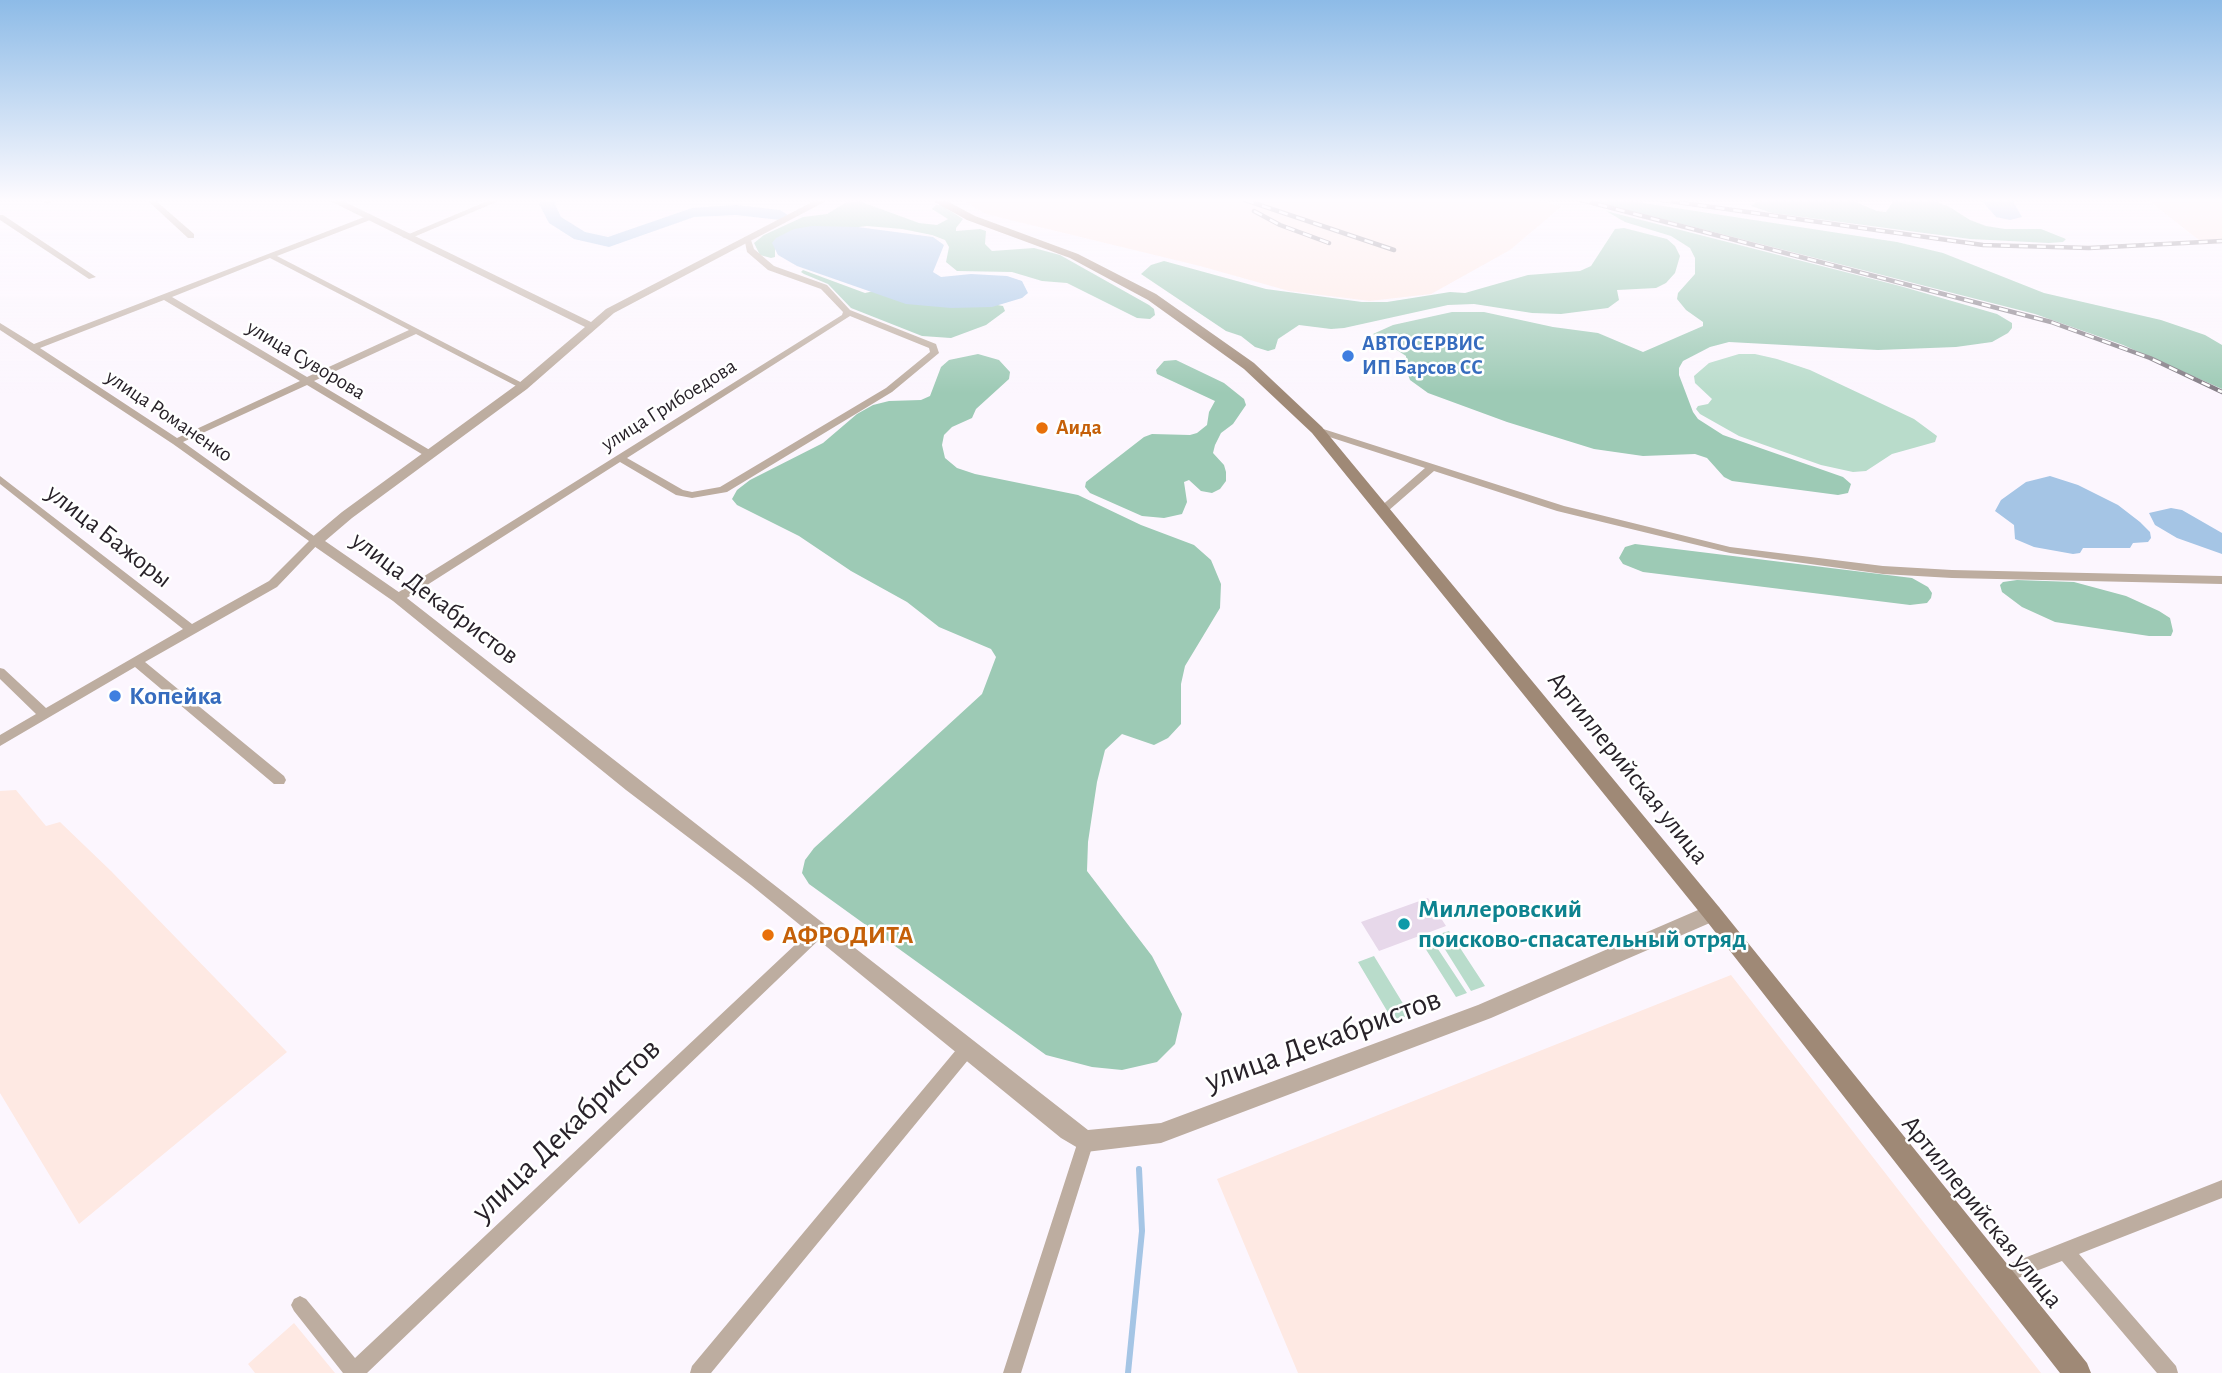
<!DOCTYPE html>
<meta charset="utf-8">
<style>
body{margin:0}
canvas{display:block;background:#fcf6fe}
</style>
<canvas width="2222" height="1373"></canvas>
<script>
const context = document.querySelector('canvas').getContext('2d');
context.lineJoin = 'round';
function fill(path, color) { context.fillStyle = color; context.fill(path, 'evenodd'); }
const shape = rows => new Path2D(rows.map(r => 'M' + r).join(''));
function trace(path, color, width, dash) { context.strokeStyle = color; context.lineWidth = width; context.lineCap = dash ? 'butt' : 'round'; context.setLineDash(dash || []); context.stroke(path); }
function write(font, color, halo, rows, align = 'center') {
  context.font = font + ' "Alegreya Sans",sans-serif'; context.lineWidth = 5; context.setLineDash([]); context.textBaseline = 'middle'; context.strokeStyle = halo; context.fillStyle = color; for (const [text, x, y, turn = 0] of rows) {
    context.save(); context.translate(x, y); context.rotate((+turn || 0) * Math.PI / 180); context.textAlign = isNaN(turn) ? turn : align; if (halo) context.strokeText(text, 0, 0); context.fillText(text, 0, 0); context.restore();
  }
}
fill(shape([
 [962,200,1538,200,1562,206,1510,250,1431,294,1370,301,1289,291,1200,266,986,214],
 [2148,200,2222,200,2222,243,2204,244],
 [16,790,46,826,60,822,111,871,287,1052,79,1224,0,1093,0,791],
 [1731,975,2041,1373,1298,1373,1217,1179],
 [294,1323,335,1373,255,1373,248,1364]
]), '#fee9e3');
fill(shape([
 [1739,354,1755,354,1777,359,1810,370,1914,419,1937,436,1935,442,1892,454,1866,471,1853,472,1821,465,1739,436,1700,414,1696,409,1698,406,1708,404,1712,399,1695,383,1694,376,1709,363],
 [1449,931,1485,986,1471,991,1436,935],
 [1430,937,1467,993,1456,997,1420,940],
 [1374,956,1410,1015,1393,1021,1358,962]
]), '#b9dccb');
fill(shape([
 [1588,200,1624,200,1897,242,1943,253,2044,293,2161,320,2205,335,2222,345,2222,389,2123,345,2035,314],
 [1767,200,1851,200,1877,211,1886,212,1894,200,1930,200,1948,206,1970,220,1986,226,2005,229,2041,229,2066,239,2063,242,2049,243,1970,239,1772,213,1751,206,1756,202],
 [859,201,919,223,937,225,948,219,932,209,936,205,941,205,963,219,956,228,956,231,980,229,986,231,985,244,992,251,1034,248,1060,255,1149,305,1154,309,1155,315,1150,319,1137,318,1067,283,1042,281,1012,272,957,271,946,262,949,247,945,240,932,235,902,229,867,226,815,232,775,244,775,257,771,258,760,255,754,243,764,235,803,217,827,214,845,203],
 [1606,211,1900,286,1997,314,2012,323,2012,328,2008,333,1992,342,1956,347,1878,350,1729,342,1710,347,1683,361,1679,368,1679,375,1693,412,1698,419,1723,435,1843,477,1851,484,1848,493,1838,495,1732,481,1724,477,1707,458,1695,454,1643,456,1594,449,1507,422,1428,393,1410,380,1406,369,1406,356,1373,334,1393,325,1452,312,1484,312,1553,327,1598,333,1643,352,1703,326,1703,322,1686,310,1677,299,1678,293,1695,274,1695,258,1690,248,1671,236,1625,222],
 [1624,228,1667,239,1675,246,1680,256,1675,273,1666,283,1656,288,1617,290,1619,300,1608,308,1561,314,1532,313,1474,304,1448,305,1344,328,1331,329,1299,325,1278,339,1275,349,1268,351,1255,347,1241,336,1226,331,1141,274,1151,265,1164,261,1266,289,1362,302,1387,302,1450,292,1465,293,1528,275,1580,271,1591,266,1615,229],
 [803,270,865,293,883,289,992,304,1003,306,1005,311,986,325,951,338,922,336,851,308,828,284,804,274,801,272],
 [978,354,999,360,1010,372,1009,379,976,409,972,418,952,427,944,435,942,445,945,458,957,468,975,474,1078,495,1141,525,1194,545,1211,560,1221,584,1220,608,1185,666,1181,684,1181,724,1168,738,1154,745,1122,734,1105,750,1097,782,1088,842,1087,871,1152,956,1182,1014,1175,1044,1157,1062,1122,1070,1092,1067,1046,1055,809,884,802,873,805,860,814,848,982,694,996,657,991,649,939,627,907,602,851,571,799,536,737,505,732,499,737,490,750,480,823,443,857,414,873,405,889,401,921,400,930,396,941,367,949,360],
 [1176,360,1224,383,1244,399,1246,405,1233,424,1221,433,1215,445,1213,453,1224,465,1226,472,1226,481,1220,489,1212,493,1201,491,1189,480,1184,482,1187,502,1182,514,1164,518,1142,516,1090,493,1085,487,1086,482,1144,437,1152,434,1190,435,1197,433,1207,425,1209,412,1215,401,1157,374,1156,370,1164,361],
 [1635,544,1912,578,1928,587,1932,593,1931,598,1927,603,1910,605,1643,572,1623,564,1619,558,1625,547],
 [2017,580,2074,582,2126,596,2159,611,2170,618,2173,631,2171,636,2149,636,2055,622,2022,607,2002,592,2000,585,2003,582]
]), '#9dcab5');
fill(shape([
 [1981,200,2012,200,2022,217,2010,220,1996,217],
 [812,226,858,227,933,237,944,245,933,272,941,277,971,274,1007,276,1022,281,1028,293,1022,298,992,307,951,308,906,304,797,266,778,255,772,243,776,238,794,229],
 [2050,476,2078,485,2118,505,2140,522,2150,532,2151,538,2148,542,2133,543,2130,548,2083,548,2080,553,2073,554,2034,547,2015,539,2014,525,1995,511,2001,500,2026,482],
 [2171,508,2182,510,2222,533,2222,554,2177,538,2155,525,2149,513]
]), '#a5c5e5');
trace(shape([
 [1128,1373,1142,1231,1139,1169]
]), '#a5c5e5', 6);
fill(shape([
 [542,200,557,200,555,204,561,217,585,232,608,237,692,208,736,205,780,210,788,215,780,220,736,215,694,217,609,247,574,239,549,223,539,204,542,200]
]), '#a5c5e5');
fill(shape([
 [1428,898,1446,926,1379,951,1361,922]
]), '#e7d8ea');
fill(shape([
 [42,200,50,200,51,202,47,204,42,200],
 [147,200,155,200,194,234,194,238,188,238,147,200],
 [490,200,501,200,409,239,402,237,490,200],
 [0,215,3,215,96,277,89,279,0,220,0,215],
 [367,216,370,216,370,220,277,256,528,386,523,389,520,388,416,334,314,381,433,452,433,456,425,456,307,385,183,442,321,541,277,587,145,662,284,776,286,780,284,784,274,784,135,667,0,746,0,735,36,714,0,679,0,668,4,669,46,708,183,629,0,484,0,476,192,624,269,581,309,541,173,444,0,330,0,323,34,344,367,216],
 [270,258,409,330,307,377,172,297,270,258],
 [164,300,300,381,177,438,40,348,164,300],
 [744,237,750,237,754,249,774,266,827,285,850,310,936,344,939,353,892,392,727,492,692,498,676,495,620,462,402,601,394,601,392,598,394,595,842,315,843,312,821,289,768,270,747,252,744,237],
 [850,316,929,348,930,352,886,388,720,487,692,492,683,490,627,458,850,316],
 [1317,427,1564,506,1730,547,1883,566,1952,570,2222,576,2222,584,1952,578,1883,574,1730,553,1557,511,1434,471,1388,511,1384,512,1379,509,1380,507,1425,468,1314,432,1314,428,1317,427],
 [819,925,824,927,826,931,824,935,367,1373,343,1373,294,1311,291,1305,294,1299,300,1296,306,1299,355,1358,814,927,819,925],
 [967,1042,973,1044,975,1049,973,1054,711,1373,690,1373,692,1366,961,1044,967,1042],
 [1086,1133,1092,1135,1094,1141,1021,1373,1003,1373,1078,1141,1080,1135,1086,1133],
 [2222,1180,2222,1198,2079,1254,2176,1366,2178,1373,2157,1373,2062,1261,2000,1285,1994,1282,1991,1276,1994,1270,2222,1180]
]), '#bdada0');
fill(shape([
 [328,200,341,200,591,322,606,309,816,200,828,200,614,313,527,389,352,518,325,541,403,595,1088,1130,1161,1123,1478,1005,1705,907,1712,905,1719,907,1721,913,1719,919,1491,1018,1161,1143,1086,1152,1078,1148,1061,1138,751,885,626,790,393,601,311,544,309,541,311,538,342,512,519,383,585,327,328,200]
]), '#bdada0');
fill(shape([
 [931,200,945,200,975,216,1078,254,1156,294,1254,363,1322,427,1719,907,2087,1363,2091,1373,2060,1373,1705,919,1312,433,1244,369,1148,300,1070,258,967,220,931,200]
]), '#9f8976');
const rail = shape([
 [1245,200,1394,250],
 [1581,200,2051,322,2150,358,2222,392],
 [1662,200,1983,245,2089,248,2222,241],
 [1254,211,1280,225,1329,243]
]);
trace(rail, '#837d85', 4.5);
trace(rail, '#fff', 2.5, [9]);
const sky = context.createLinearGradient(0, 0, 0, 393);
sky.addColorStop(0, '#8dbbe7');
sky.addColorStop(0.51, '#fefbff');
sky.addColorStop(1, '#fefbff00');
context.fillStyle = sky;
context.fillRect(0, 0, 2222, 393);
for (const [x, y, r, color] of [
 [1348,356,7,"#3f7fe0"],
 [1042,428,7,"#e8710a"],
 [115,696,7,"#3f7fe0"],
 [1404,924,7,"#0f9aa8"],
 [768,935,7,"#e8710a"]
]) { const dot = new Path2D(); dot.arc(x, y, r, 0, 2 * Math.PI); context.fillStyle = color; context.fill(dot); trace(dot, '#fff', 2.5); }
write('bold 21px', '#366cbe', '#fff', [
 ["АВТОСЕРВИС",1362,344],
 ["ИП Барсов СС",1362,368]
], 'left');
write('21px', '#282229', '#fff', [
 ["улица Суворова",306,360,31],
 ["улица Грибоедова",669,405,-32],
 ["улица Романенко",169,416,34]
]);
write('bold 21px', '#c56008', '#fff', [
 ["Аида",1056,428]
], 'left');
write('26px', '#282229', '#fff', [
 ["улица Бажоры",109,536,38],
 ["улица Декабристов",435,598,37],
 ["Артиллерийская улица",1628,768,51],
 ["Артиллерийская улица",1982,1212,51]
]);
write('bold 26px', '#366cbe', '#fff', [
 ["Копейка",129,696]
], 'left');
write('bold 26px', '#0d838f', '#fff', [
 ["Миллеровский",1418,909],
 ["поисково-спасательный отряд",1418,939]
], 'left');
write('bold 26px', '#c56008', '#fff', [
 ["АФРОДИТА",782,935]
], 'left');
write('32px', '#282229', '#fff', [
 ["улица Декабристов",1323,1040,-20],
 ["улица Декабристов",566,1130,-44]
]);
</script>
